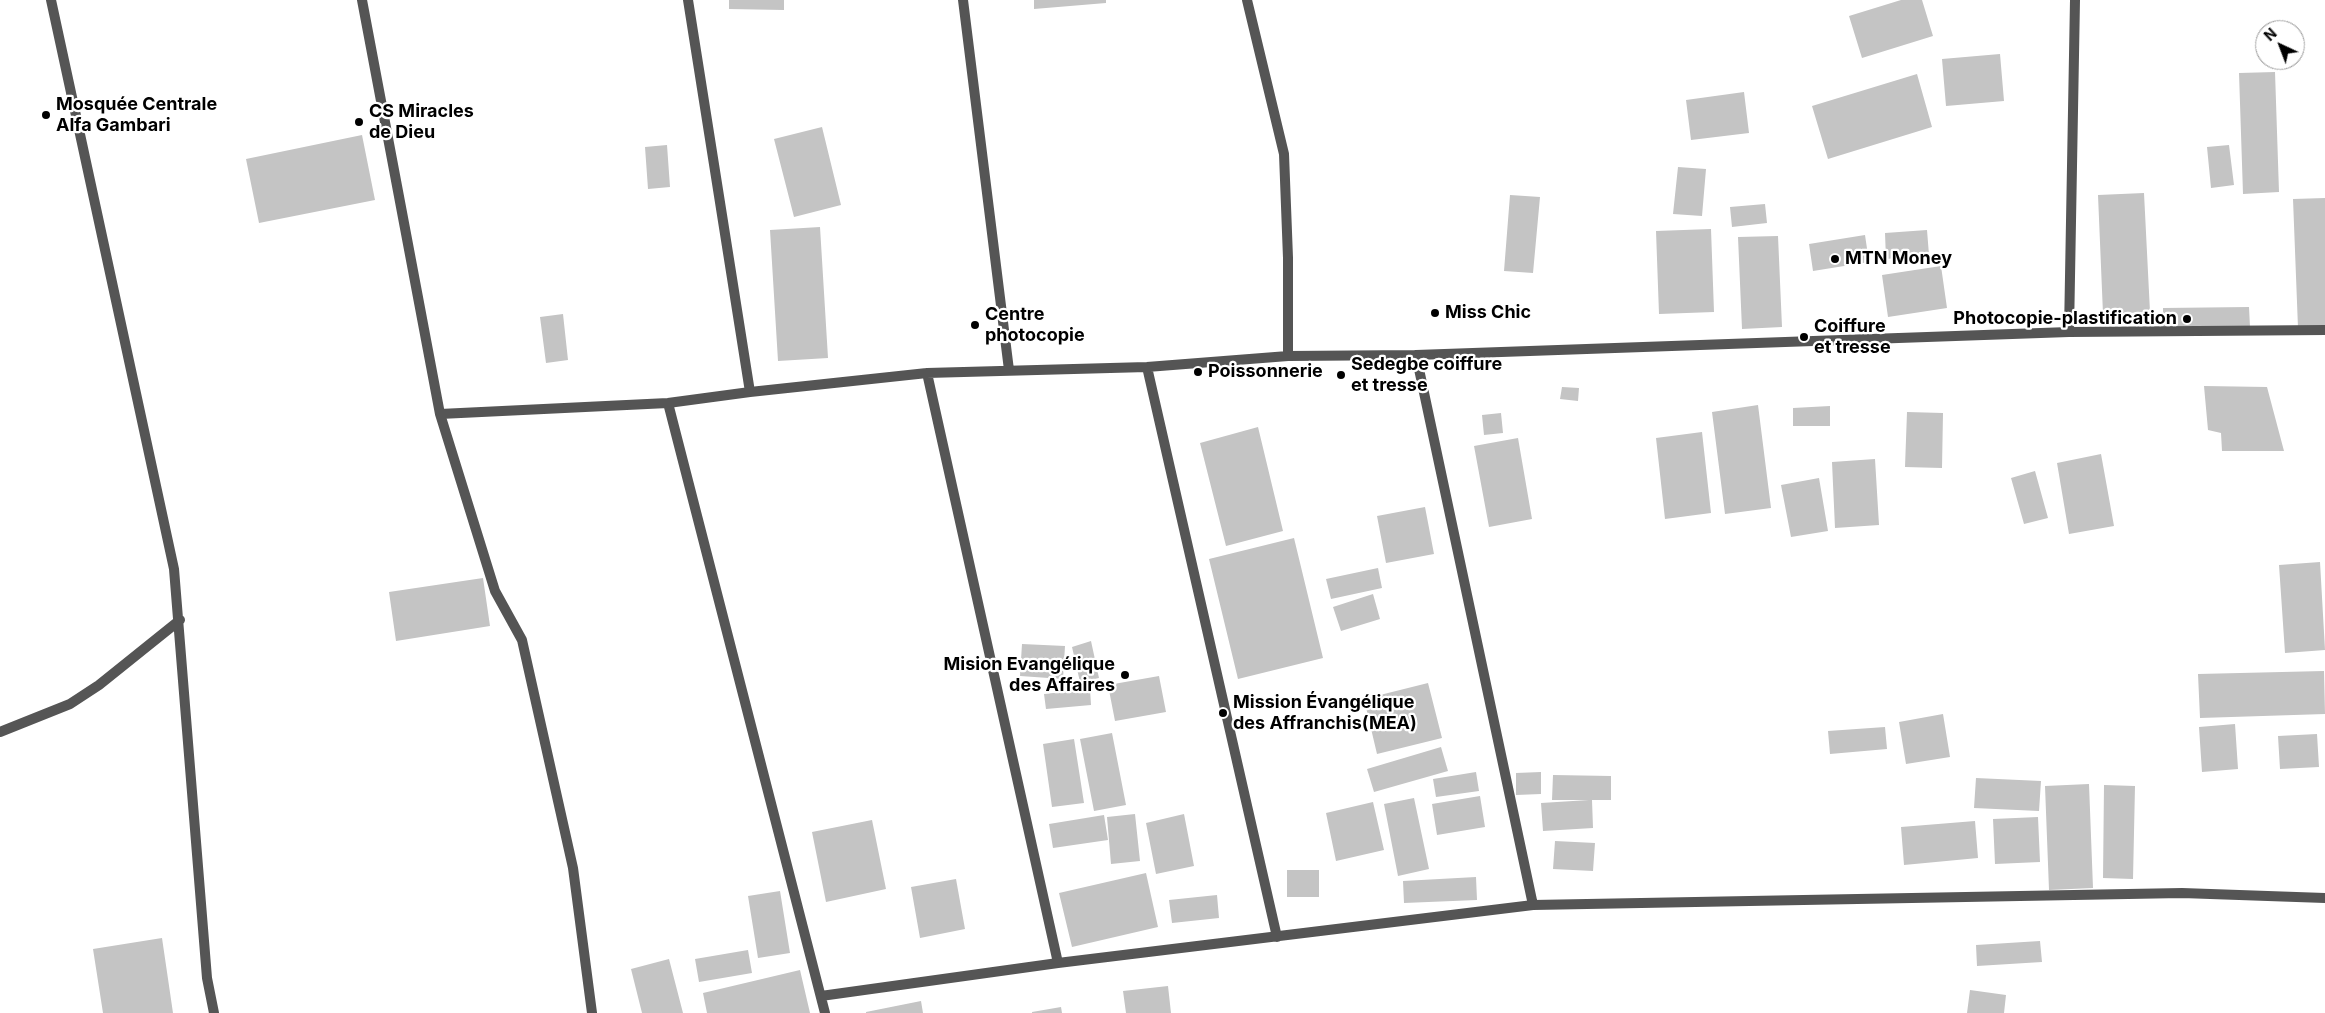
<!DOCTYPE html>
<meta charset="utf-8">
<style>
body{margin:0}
#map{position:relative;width:2325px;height:1013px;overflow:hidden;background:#fff;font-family:Inter,sans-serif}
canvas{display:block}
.north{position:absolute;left:2255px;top:20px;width:50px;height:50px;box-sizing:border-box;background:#fff;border:1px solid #999;border-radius:50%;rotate:317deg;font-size:14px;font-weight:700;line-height:20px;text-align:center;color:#000}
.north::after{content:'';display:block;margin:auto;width:18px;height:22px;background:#000;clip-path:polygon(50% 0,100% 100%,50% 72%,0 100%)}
</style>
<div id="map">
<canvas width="2325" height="1013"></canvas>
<div class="north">N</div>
</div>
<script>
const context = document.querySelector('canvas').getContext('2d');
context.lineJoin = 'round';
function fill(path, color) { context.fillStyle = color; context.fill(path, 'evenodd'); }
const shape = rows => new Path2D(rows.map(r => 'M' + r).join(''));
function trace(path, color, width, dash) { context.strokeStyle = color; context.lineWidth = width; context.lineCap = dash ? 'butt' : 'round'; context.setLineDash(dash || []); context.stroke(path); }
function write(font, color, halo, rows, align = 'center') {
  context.font = font + ' Inter,sans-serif'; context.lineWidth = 4.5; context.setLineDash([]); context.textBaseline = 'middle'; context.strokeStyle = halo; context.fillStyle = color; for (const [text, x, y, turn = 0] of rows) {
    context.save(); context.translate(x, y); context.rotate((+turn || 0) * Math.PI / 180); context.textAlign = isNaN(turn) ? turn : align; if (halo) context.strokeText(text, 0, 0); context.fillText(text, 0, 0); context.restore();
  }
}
fill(shape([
 [729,0,784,0,784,10,729,9],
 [1034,0,1106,0,1106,3,1034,9],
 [1901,0,1922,0,1933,36,1862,58,1849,16],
 [2000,54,2004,101,1946,106,1942,59],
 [2275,72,2279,192,2243,194,2239,73],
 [1917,74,1932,127,1828,159,1812,106],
 [1744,92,1749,133,1691,140,1686,100],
 [822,127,841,205,794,217,774,139],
 [362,135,375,200,259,223,246,159],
 [667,145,670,187,648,189,645,147],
 [2229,145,2234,185,2211,188,2207,147],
 [1678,167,1706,169,1702,216,1673,214],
 [2144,193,2150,312,2103,314,2098,195],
 [1510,195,1540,197,1533,273,1504,271],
 [2325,198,2325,327,2298,328,2293,199],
 [1765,204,1767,223,1732,227,1730,207],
 [820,227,828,358,778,361,770,230],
 [1711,229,1714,312,1659,314,1656,231],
 [1927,230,1929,255,1886,259,1885,233],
 [1865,235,1869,262,1813,271,1809,244],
 [1778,236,1782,327,1742,329,1738,237],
 [1941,266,1947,308,1888,317,1882,275],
 [2249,307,2250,327,2163,328,2163,308],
 [563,314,568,360,546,363,540,317],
 [2204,386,2267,387,2284,451,2222,451,2221,433,2208,430],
 [1562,387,1579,388,1578,401,1560,399],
 [1758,405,1771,508,1725,514,1712,412],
 [1830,406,1830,426,1793,426,1793,408],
 [1907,412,1943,413,1942,468,1905,467],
 [1501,413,1503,433,1484,435,1482,415],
 [1258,427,1283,531,1226,546,1200,443],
 [1702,432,1711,513,1665,519,1656,438],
 [1518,438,1532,519,1489,527,1474,446],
 [2101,454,2114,526,2069,534,2057,463],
 [1875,459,1879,525,1835,528,1832,462],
 [2035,471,2048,518,2024,524,2011,478],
 [1819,478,1828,531,1791,537,1781,485],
 [1425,507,1434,554,1386,563,1377,516],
 [1294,538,1323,658,1238,679,1209,559],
 [2320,562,2325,650,2285,653,2279,565],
 [1378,568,1382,588,1331,599,1326,579],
 [483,578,490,626,396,641,389,592],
 [1373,594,1380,619,1341,631,1333,607],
 [1091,641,1099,678,1080,682,1072,647],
 [1022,644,1065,646,1063,679,1020,676],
 [2324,671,2325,714,2200,718,2198,674],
 [1159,676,1166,712,1115,721,1108,685],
 [1428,683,1442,738,1377,754,1364,699],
 [1090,689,1091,705,1046,709,1044,694],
 [1943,714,1950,757,1906,764,1899,722],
 [2235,724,2238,769,2202,772,2199,727],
 [1885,727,1887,749,1830,754,1828,731],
 [1112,733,1126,805,1094,811,1080,739],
 [2317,734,2319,767,2280,769,2278,736],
 [1074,739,1084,803,1052,807,1043,744],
 [1441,747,1448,771,1374,792,1367,769],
 [1476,772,1479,791,1436,797,1433,779],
 [1541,772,1541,794,1516,795,1516,773],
 [1553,775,1611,776,1611,800,1592,800,1593,828,1543,831,1541,803,1589,800,1552,800],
 [1976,778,2041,781,2039,811,1974,808],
 [2089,784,2093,888,2049,890,2045,786],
 [2104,785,2135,786,2133,879,2103,878],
 [1480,796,1485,827,1437,835,1432,804],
 [1414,798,1429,869,1398,876,1384,804],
 [1373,802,1384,850,1336,861,1326,813],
 [1135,814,1140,861,1111,864,1107,817],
 [1184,814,1194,866,1156,874,1146,823],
 [1104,815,1108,840,1053,848,1049,824],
 [2038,817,2040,862,1995,864,1993,819],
 [872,820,886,889,826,902,812,832],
 [1975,821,1978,858,1904,865,1901,827],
 [1555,841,1595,843,1593,871,1553,869],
 [1287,870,1319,870,1319,897,1287,897],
 [1146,873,1158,927,1072,947,1059,893],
 [1476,877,1477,900,1404,903,1403,881],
 [956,879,965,929,920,938,911,887],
 [780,891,790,953,758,958,748,896],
 [1217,895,1219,918,1172,923,1169,900],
 [162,938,173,1013,103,1013,93,949],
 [2040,941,2042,962,1977,966,1976,945],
 [748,950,752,973,699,982,695,959],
 [669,959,683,1013,642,1013,631,969],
 [800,970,810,1013,707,1013,703,993],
 [1168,986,1171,1013,1126,1013,1123,991],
 [1970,990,2006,995,2004,1013,1967,1013],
 [921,1001,923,1013,866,1013,866,1012],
 [1061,1007,1062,1013,1032,1013,1032,1012]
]), '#c4c4c4');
trace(shape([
 [51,0,174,569,207,978,214,1013],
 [362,0,440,414,495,591,522,640,573,868,592,1013],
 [688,0,750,392],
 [963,0,1009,370],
 [1247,0,1284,154,1288,258,1288,356],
 [2069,332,2075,0],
 [1416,355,1533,905],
 [1147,367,1277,937],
 [927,373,1058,963],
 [668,403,825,1013],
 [440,414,668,403,750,392,927,373,1147,367,1288,356,1416,355,2069,332,2325,330],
 [0,732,70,704,99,685,180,620],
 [821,996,1058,963,1533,905,2182,893,2325,898]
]), '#555', 10);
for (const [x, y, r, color] of [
 [46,115,5,"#000"],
 [359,122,5,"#000"],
 [1835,259,5,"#000"],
 [1435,313,5,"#000"],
 [2187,319,5,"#000"],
 [975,325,5,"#000"],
 [1804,337,5,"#000"],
 [1198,372,5,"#000"],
 [1341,375,5,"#000"],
 [1125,675,5,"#000"],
 [1223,713,5,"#000"]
]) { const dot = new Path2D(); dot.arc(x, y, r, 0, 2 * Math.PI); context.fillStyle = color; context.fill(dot); trace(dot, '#fff', 2); }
write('bold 18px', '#000', '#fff', [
 ["Mosquée Centrale",56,105],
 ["Alfa Gambari",56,126],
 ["CS Miracles",369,112],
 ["de Dieu",369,133],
 ["MTN Money",1845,259],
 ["Miss Chic",1445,313],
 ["Centre",985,315],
 ["photocopie",985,336],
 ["Photocopie-plastification",2177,319,"right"],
 ["Coiffure",1814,327],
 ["et tresse",1814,348],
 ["Sedegbe coiffure",1351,365],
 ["et tresse",1351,386],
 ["Poissonnerie",1208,372],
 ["Mision Evangélique",1115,665,"right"],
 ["des Affaires",1115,686,"right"],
 ["Mission Évangélique",1233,703],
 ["des Affranchis(MEA)",1233,724]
], 'left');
</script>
